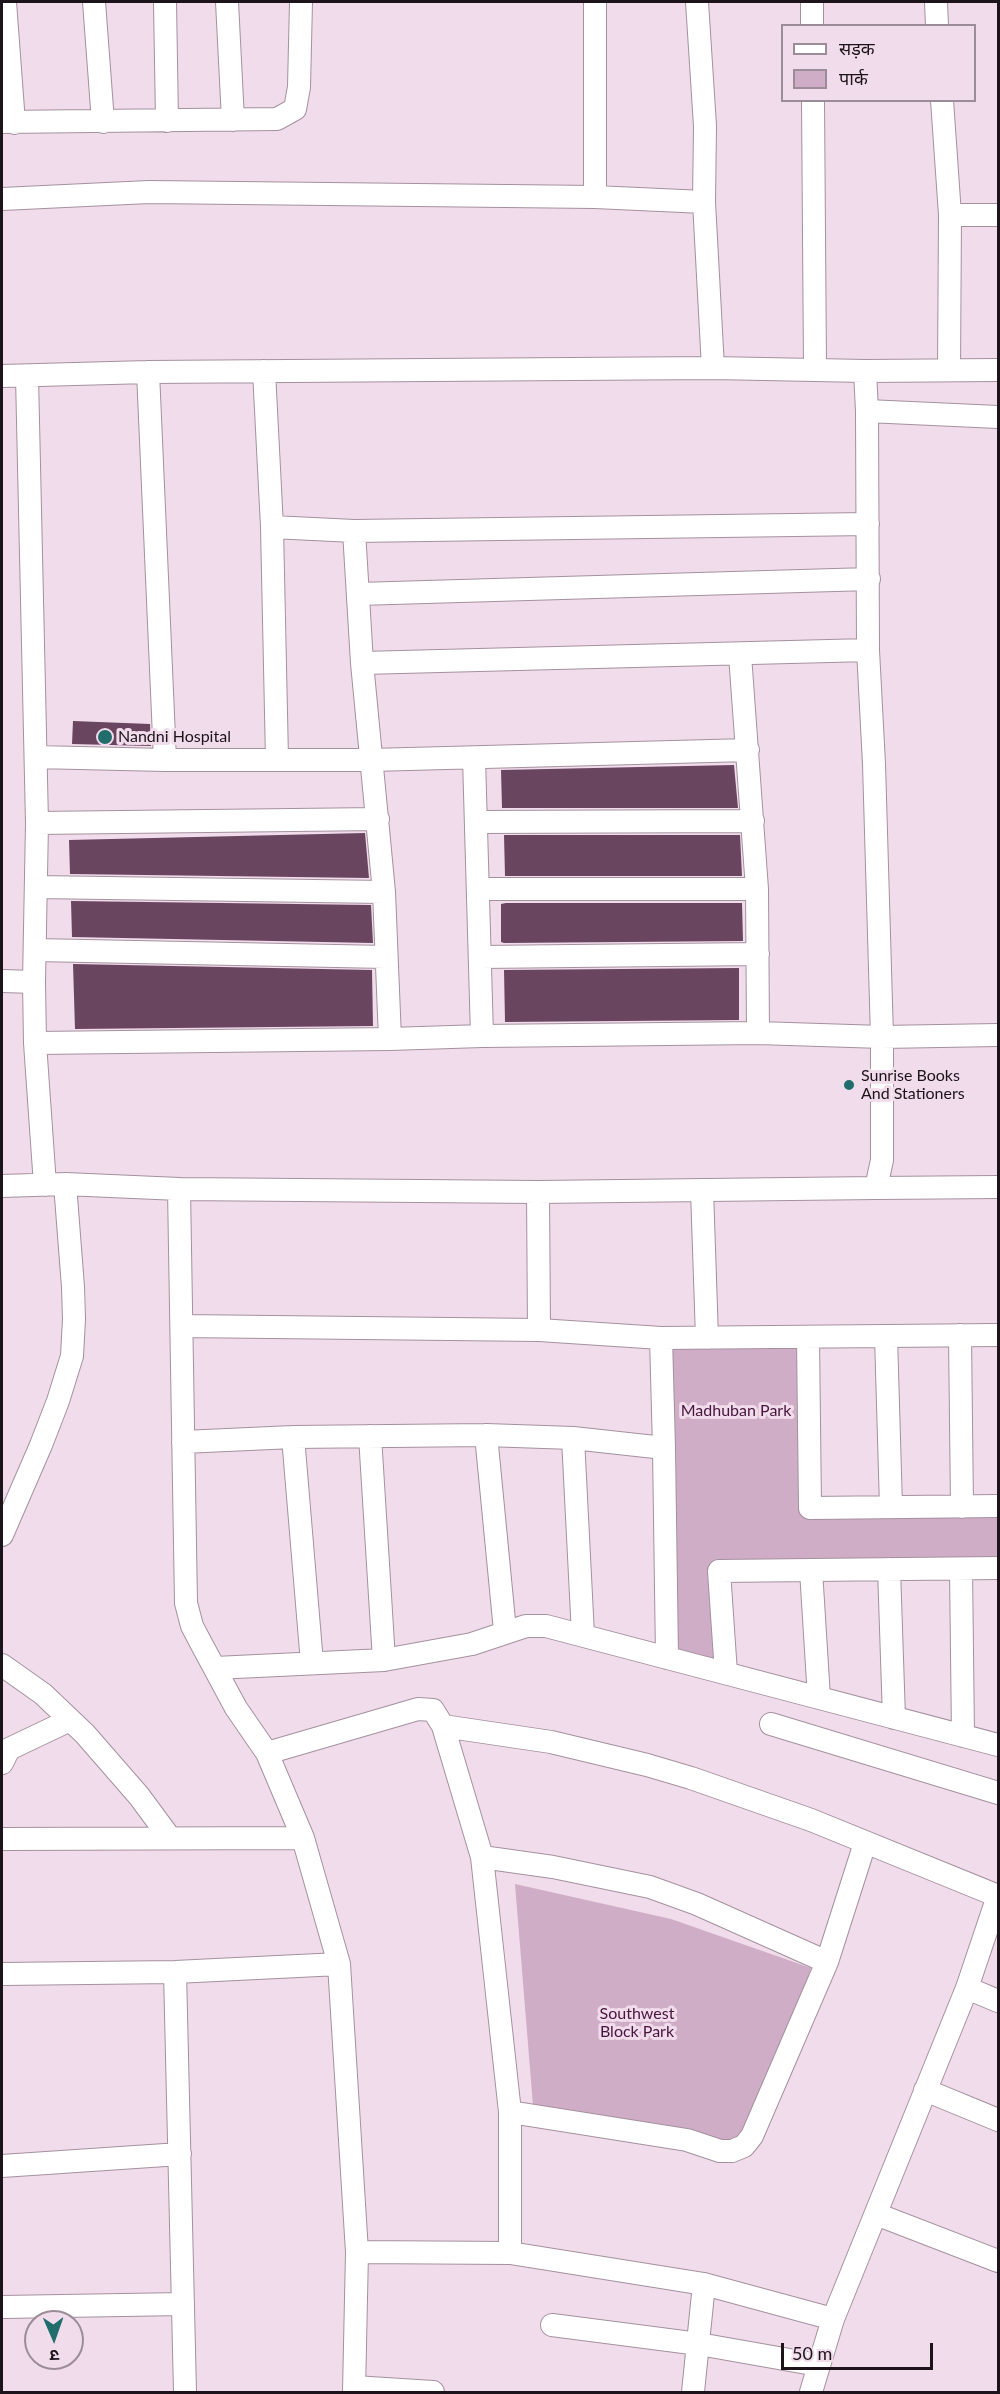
<!DOCTYPE html>
<meta charset="utf-8">
<style>
body{margin:0}
#map{position:relative;width:1000px;height:2394px;overflow:hidden;background:#f1dceb;font-family:Lato,"Noto Sans Devanagari",sans-serif}
canvas{display:block}
.frame{position:absolute;inset:0;border:3px solid #1c141a;pointer-events:none}
.legend{position:absolute;left:781px;top:24px;width:195px;height:78px;box-sizing:border-box;background:#f1dceb;border:2px solid #9c8c97;margin:0;padding:8px 10px;list-style:none;font-size:18px;color:#1c141a}
.legend li{display:flex;align-items:center;gap:12px;height:30px}
.legend b{width:30px;border:2px solid #9c8c97}
.north{position:absolute;left:24px;top:2310px;width:60px;height:60px;box-sizing:border-box;background:#f1dceb;border:2px solid #9c8c97;border-radius:50%;rotate:178deg;font-size:16px;font-weight:700;line-height:24px;text-align:center;color:#1c141a}
.north::after{content:'';display:block;margin:auto;width:21px;height:27px;background:#216d6c;clip-path:polygon(50% 0,100% 100%,50% 72%,0 100%)}
.scale{position:absolute;left:781px;top:2343px;width:152px;height:27px;box-sizing:border-box;border:3px solid #1c141a;border-top:0;padding-left:8px;font-size:18px;line-height:21px;white-space:nowrap;color:#1c141a;-webkit-text-stroke:4px #f1dceb;paint-order:stroke}
</style>
<div id="map">
<canvas width="1000" height="2394"></canvas>
<div class="frame"></div>
<ul class="legend">
<li><b style="height:8px;background:#fff"></b>सड़क</li>
<li><b style="height:16px;background:#d0adc6"></b>पार्क</li>
</ul>
<div class="north">उ</div>
<div class="scale">50 m</div>
</div>
<script>
const context = document.querySelector('canvas').getContext('2d');
context.lineJoin = 'round';
function fill(path, color) { context.fillStyle = color; context.fill(path, 'evenodd'); }
const shape = rows => new Path2D(rows.map(r => 'M' + r).join(''));
function trace(path, color, width, dash) { context.strokeStyle = color; context.lineWidth = width; context.lineCap = dash ? 'butt' : 'round'; context.setLineDash(dash || []); context.stroke(path); }
function write(font, color, halo, rows, align = 'center') {
  context.font = font + ' Lato,sans-serif'; context.lineWidth = 6; context.setLineDash([]); context.textBaseline = 'middle'; context.strokeStyle = halo; context.fillStyle = color; for (const [text, x, y, turn = 0] of rows) {
    context.save(); context.translate(x, y); context.rotate((+turn || 0) * Math.PI / 180); context.textAlign = isNaN(turn) ? turn : align; if (halo) context.strokeText(text, 0, 0); context.fillText(text, 0, 0); context.restore();
  }
}
fill(shape([
 [808,1337,810,1508,998,1506,998,1568,720,1571,726,1673,667,1658,661,1338],
 [515,1884,671,1919,811,1968,752,2149,534,2118]
]), '#d0adc6');
fill(shape([
 [73,721,150,724,151,746,72,744],
 [734,765,738,808,502,808,501,770],
 [365,833,369,878,70,874,69,840],
 [504,835,740,835,742,876,505,876],
 [71,901,371,905,373,943,72,937],
 [506,903,742,903,743,941,504,943,501,942,501,904],
 [73,964,372,970,373,1026,75,1029],
 [739,968,739,1020,505,1022,504,970]
]), '#6a4560');
const street = shape([
 [5,2,14,123],
 [94,2,103,122],
 [165,2,167,121],
 [227,2,233,120],
 [595,2,595,197],
 [697,2,705,126,704,202,713,368],
 [812,2,812,26],
 [936,2,937,26],
 [813,100,815,368],
 [942,100,950,215,949,370],
 [2,122,277,119,295,109,299,87,301,2],
 [2,199,149,192,595,197,704,202],
 [950,215,998,215],
 [264,371,272,527,277,759],
 [865,371,998,370],
 [148,372,165,760],
 [2,376,148,372,713,368,865,371,867,411,868,650,874,764,882,1037,882,1160,876,1188,538,1192,179,1189],
 [27,376,37,823,34,982,35,1043,45,1185],
 [867,411,998,417],
 [272,527,354,531,868,524],
 [354,531,362,663,384,892,390,1039],
 [358,594,869,579],
 [740,655,757,889,758,1033],
 [362,663,868,650],
 [36,757,165,760,371,760,748,750],
 [474,758,482,1036],
 [477,822,753,821],
 [37,823,378,819],
 [37,887,384,892],
 [478,889,757,889],
 [35,950,386,957],
 [481,957,758,954],
 [2,981,34,982],
 [35,1043,390,1039,482,1036,758,1033,882,1037,998,1035],
 [2,1186,65,1184,179,1189,186,1603,192,1626,202,1645,236,1708,267,1753,303,1838,339,1964,357,2252,354,2392],
 [876,1188,998,1187],
 [702,1190,707,1338],
 [538,1192,539,1330],
 [182,1326,539,1330,661,1338,998,1335],
 [960,1335,962,1507],
 [886,1336,891,1507],
 [808,1337,810,1508,998,1506],
 [661,1338,664,1448],
 [486,1435,505,1631],
 [370,1436,384,1660],
 [293,1437,312,1663],
 [573,1438,583,1635],
 [183,1442,293,1437,486,1435,573,1438,664,1448,667,1658],
 [2,1535,41,1445,58,1401,72,1356,74,1319,73,1287,65,1184],
 [889,1569,894,1718],
 [961,1569,963,1736],
 [811,1570,819,1698],
 [2,1665,43,1694,85,1734,139,1796,170,1838],
 [215,1668,384,1660,472,1644,526,1626,546,1626,998,1745],
 [726,1673,719,1571,998,1568],
 [771,1724,998,1793],
 [443,1726,551,1742,647,1765,691,1778,811,1820,998,1896,967,1988,833,2319,811,2392],
 [267,1753,418,1709,433,1710,443,1726,482,1857,510,2112,510,2253],
 [2,1763,9,1749,70,1720],
 [2,1839,303,1838],
 [482,1857,553,1867,650,1887,697,1904,827,1962,752,2136,744,2146,732,2151,720,2151,687,2140,510,2112],
 [827,1962,865,1843],
 [175,1972,185,2392],
 [2,1974,175,1972,339,1964],
 [967,1988,998,2001],
 [925,2090,998,2120],
 [2,2166,180,2154],
 [876,2214,998,2261],
 [357,2252,510,2253,704,2284,833,2319],
 [2,2307,183,2304],
 [552,2325,699,2344,818,2365],
 [354,2387,433,2392],
 [693,2392,704,2284]
]);
trace(street, '#a4919e', 24);
trace(street, '#fff', 22);
for (const [x, y, r, color] of [
 [105,737,8,"#216d6c"],
 [849,1085,6,"#216d6c"]
]) { const dot = new Path2D(); dot.arc(x, y, r, 0, 2 * Math.PI); context.fillStyle = color; context.fill(dot); trace(dot, '#f1dceb', 2); }
write('16px', '#1c141a', '#f1dceb', [
 ["Nandni Hospital",118,737],
 ["Sunrise Books",861,1076],
 ["And Stationers",861,1094]
], 'left');
write('16px', '#47153d', '#f1dceb', [
 ["Madhuban Park",736,1411],
 ["Southwest",637,2014],
 ["Block Park",637,2032]
]);
</script>
